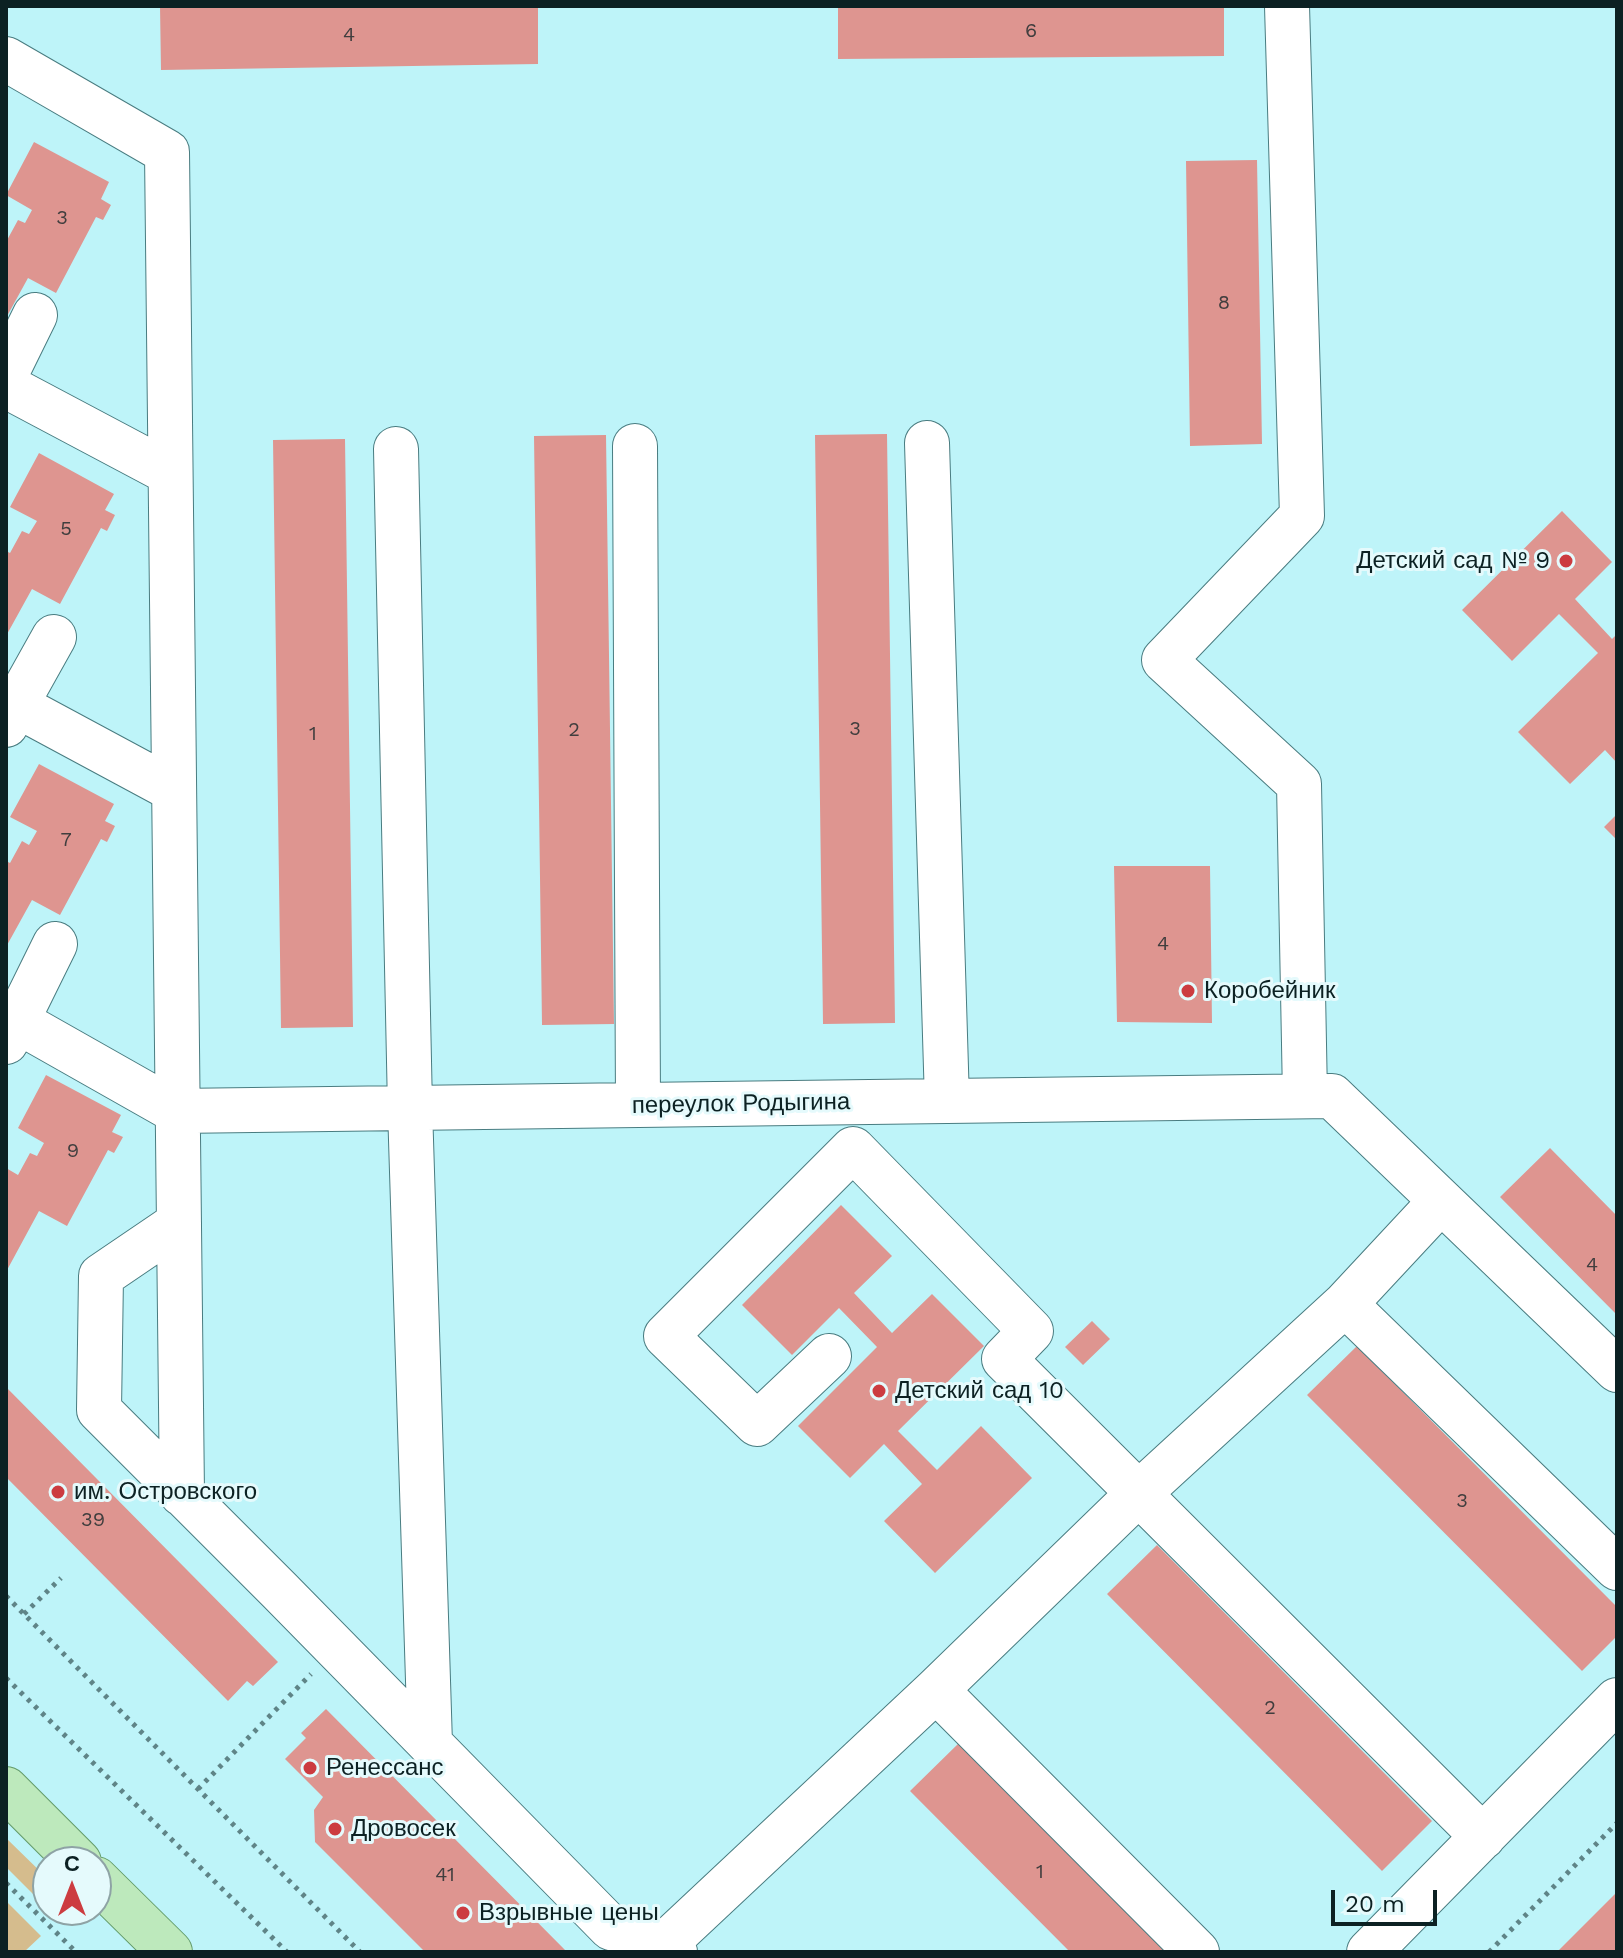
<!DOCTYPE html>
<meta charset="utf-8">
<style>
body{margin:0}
#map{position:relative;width:1623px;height:1958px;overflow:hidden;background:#bef4f9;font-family:"Work Sans",sans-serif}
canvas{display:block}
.frame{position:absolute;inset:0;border:8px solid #0c2123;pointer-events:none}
.north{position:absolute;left:32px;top:1846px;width:80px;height:80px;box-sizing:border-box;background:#e5fafc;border:2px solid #8ea3a5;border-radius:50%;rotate:0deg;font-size:22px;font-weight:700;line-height:32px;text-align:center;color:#0c2123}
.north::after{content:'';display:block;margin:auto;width:28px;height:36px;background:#cc3c40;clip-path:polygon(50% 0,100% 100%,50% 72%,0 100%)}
.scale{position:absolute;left:1331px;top:1890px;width:106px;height:36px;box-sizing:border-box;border:4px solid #0c2123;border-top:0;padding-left:10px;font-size:24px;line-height:28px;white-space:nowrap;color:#0c2123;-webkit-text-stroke:6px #e5fafc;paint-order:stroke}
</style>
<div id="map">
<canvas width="1623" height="1958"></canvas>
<div class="frame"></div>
<div class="north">С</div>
<div class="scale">20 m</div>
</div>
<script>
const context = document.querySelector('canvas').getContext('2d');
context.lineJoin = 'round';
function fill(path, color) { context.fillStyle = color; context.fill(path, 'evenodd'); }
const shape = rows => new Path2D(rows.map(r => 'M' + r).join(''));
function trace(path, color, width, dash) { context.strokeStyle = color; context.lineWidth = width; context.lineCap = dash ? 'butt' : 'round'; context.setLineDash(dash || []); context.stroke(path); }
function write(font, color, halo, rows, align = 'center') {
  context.font = font + ' "Work Sans",sans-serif'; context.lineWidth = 6; context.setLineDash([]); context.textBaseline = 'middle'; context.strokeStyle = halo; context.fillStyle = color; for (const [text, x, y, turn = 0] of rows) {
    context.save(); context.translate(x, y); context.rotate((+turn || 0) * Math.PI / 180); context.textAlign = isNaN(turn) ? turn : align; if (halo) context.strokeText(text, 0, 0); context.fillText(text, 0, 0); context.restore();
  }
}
fill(shape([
 [6,1838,48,1879,48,1909,6,1867],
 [6,1901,41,1936,24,1952,6,1952]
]), '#d5bc8d');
fill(shape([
 [160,6,538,6,538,64,161,70],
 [838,6,1224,6,1224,56,838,59],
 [34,142,109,182,101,199,111,205,103,220,96,217,56,293,28,278,6,318,6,242,18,220,25,223,32,210,6,195],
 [1257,160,1262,444,1190,446,1186,161],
 [887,434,895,1023,823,1024,815,435],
 [606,435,614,1024,542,1025,534,436],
 [345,439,353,1027,281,1028,273,440],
 [39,453,114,494,105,510,115,515,107,531,101,528,60,604,32,589,6,636,6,551,10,553,22,531,29,534,37,521,10,507],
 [1562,511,1612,562,1575,599,1612,639,1617,634,1617,763,1605,750,1570,784,1518,732,1598,653,1559,614,1512,661,1462,610],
 [39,764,114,804,105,821,115,826,107,842,101,839,60,915,32,900,6,947,6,861,10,863,22,841,29,845,37,831,10,817],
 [1617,814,1617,840,1604,827],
 [1114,866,1210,866,1212,1023,1117,1022],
 [46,1075,121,1115,112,1132,123,1137,114,1153,108,1150,67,1226,39,1211,6,1272,6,1168,18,1175,30,1153,37,1156,44,1143,18,1128],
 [1550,1148,1617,1216,1617,1315,1500,1197],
 [841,1205,892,1256,854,1293,892,1333,932,1294,984,1346,898,1431,937,1470,981,1426,1032,1478,935,1573,884,1521,922,1484,884,1444,850,1478,798,1426,877,1347,839,1308,792,1355,742,1305],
 [1092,1321,1110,1339,1083,1365,1065,1347],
 [1357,1346,1617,1607,1617,1636,1582,1671,1307,1395],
 [6,1387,278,1662,253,1686,247,1681,228,1701,6,1477],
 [1157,1545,1432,1821,1382,1871,1107,1594],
 [326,1709,567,1952,425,1952,315,1842,314,1810,323,1797,285,1759,306,1738,301,1733],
 [960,1742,1169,1952,1070,1952,910,1791],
 [1617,1892,1617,1952,1557,1952]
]), '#de9590');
const minor = shape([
 [1287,6,1302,516,1164,660,1299,784,1305,1096],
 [6,59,167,152,182,1494],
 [6,374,35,315],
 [6,386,170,473],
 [927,443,947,1101],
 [635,446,638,1105],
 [396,449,410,1108,430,1744],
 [16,705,54,637],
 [6,725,16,705,174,790],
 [17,1021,55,944],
 [6,1042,17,1021,176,1111,1332,1096,1617,1370],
 [1441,1201,1345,1304,1617,1568],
 [179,1223,101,1276,99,1410,280,1591,611,1928,666,1943,675,1952],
 [829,1356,757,1424,666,1336,853,1149,1031,1331,1004,1359,1483,1837],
 [936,1690,1197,1952],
 [666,1943,936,1690,1138,1494,1345,1304],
 [1369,1952,1617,1700]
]);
const major = shape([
 [6,1789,79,1862],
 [96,1879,170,1952]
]);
trace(minor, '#497c80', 46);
trace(major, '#629a69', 46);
trace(shape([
 [6,1596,360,1952],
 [24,1614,61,1578],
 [6,1678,287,1952],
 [198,1789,311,1674],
 [6,1883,76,1952],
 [1489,1952,1617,1823]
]), '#5f8487', 5, [4, 6]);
trace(minor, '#fff', 44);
trace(major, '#bde9bc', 44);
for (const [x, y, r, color] of [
 [1566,561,8,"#cc3c40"],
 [1188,991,8,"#cc3c40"],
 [879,1391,8,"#cc3c40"],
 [58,1492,8,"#cc3c40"],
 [310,1768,8,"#cc3c40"],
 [335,1829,8,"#cc3c40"],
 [463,1913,8,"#cc3c40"]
]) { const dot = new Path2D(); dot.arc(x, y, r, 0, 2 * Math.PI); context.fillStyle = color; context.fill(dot); trace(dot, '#e5fafc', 3); }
write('20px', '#403e3e', null, [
 ["6",1031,31],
 ["4",349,35],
 ["3",62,218],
 ["8",1224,303],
 ["5",66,529],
 ["3",855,729],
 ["2",574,730],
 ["1",313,734],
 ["7",66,840],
 ["4",1163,944],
 ["9",73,1151],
 ["4",1592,1265],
 ["3",1462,1501],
 ["39",93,1520],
 ["2",1270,1708],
 ["1",1040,1872],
 ["41",445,1875]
]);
write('24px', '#0c2123', '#e5fafc', [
 ["Детский сад № 9",1550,561,"right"],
 ["Коробейник",1204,991],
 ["Детский сад 10",895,1391],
 ["им. Островского",74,1492],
 ["Ренессанс",326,1768],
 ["Дровосек",351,1829],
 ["Взрывные цены",479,1913]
], 'left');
write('24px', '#0c2123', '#e5fafc', [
 ["переулок Родыгина",741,1104,-1]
]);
</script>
